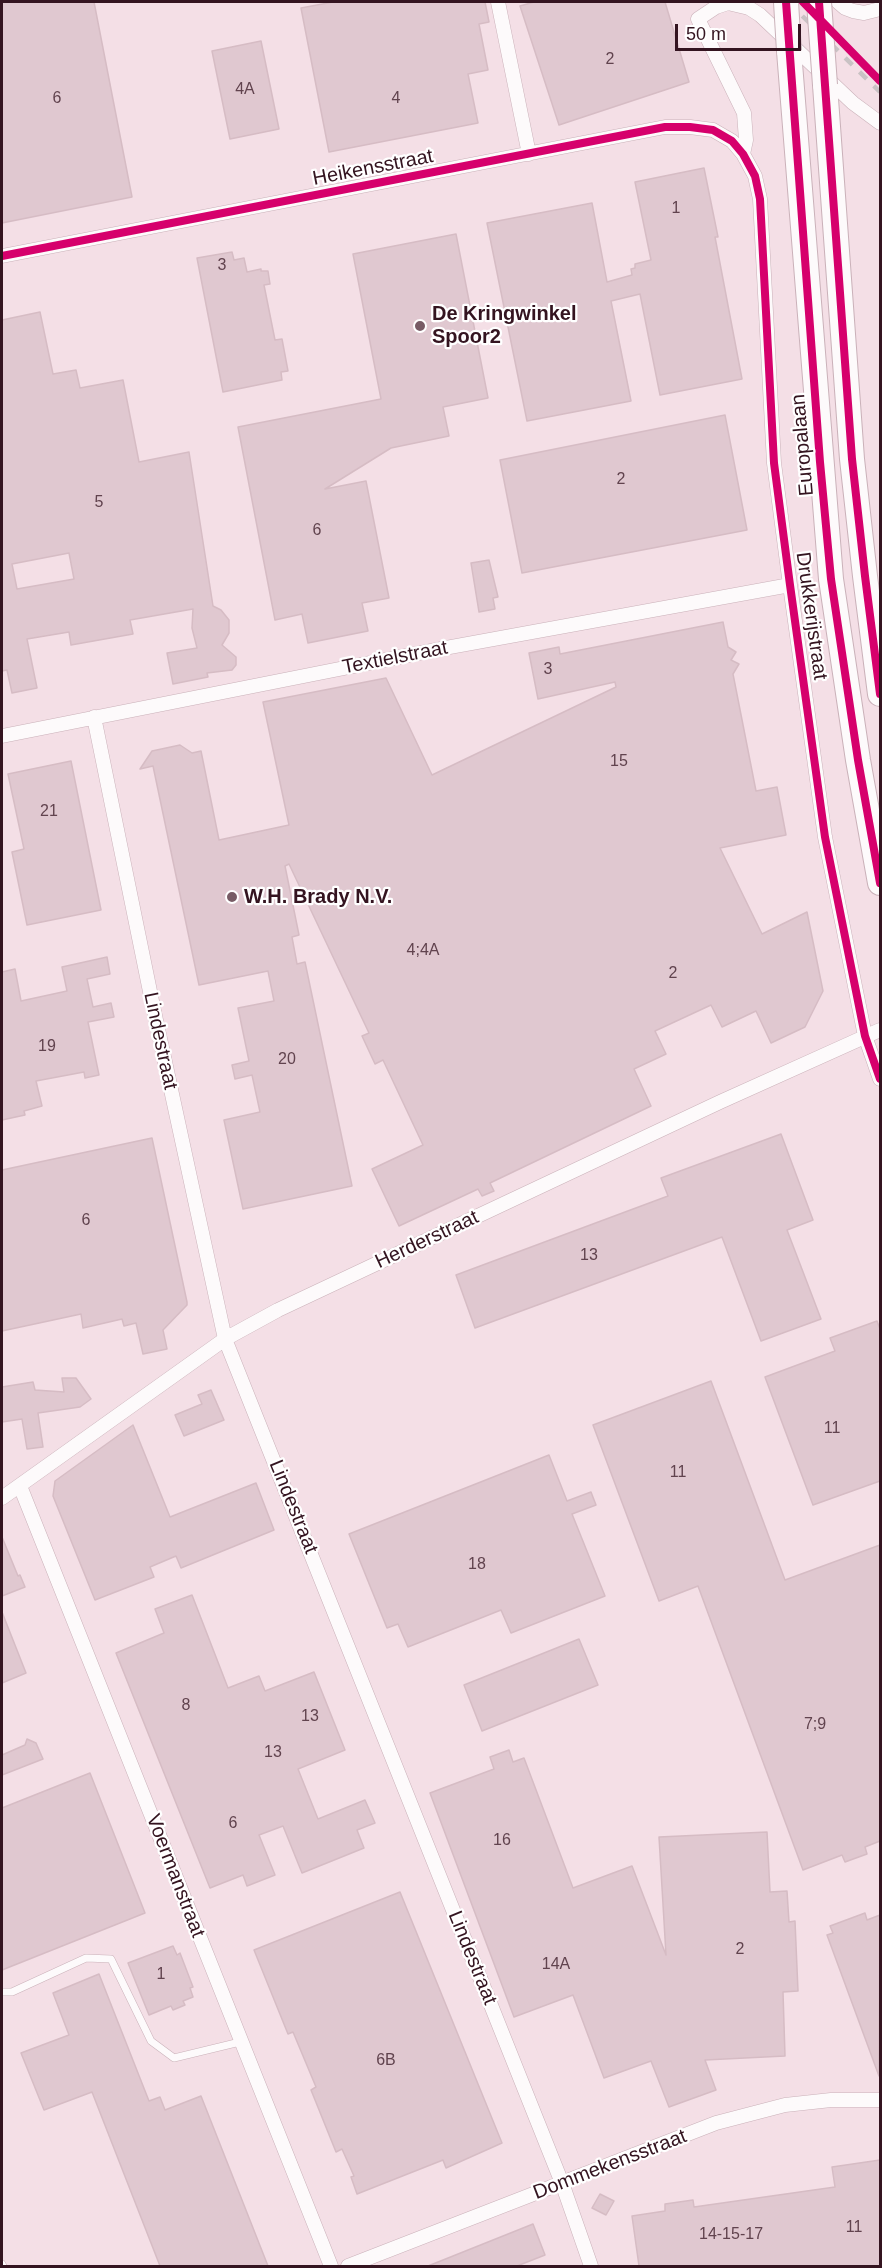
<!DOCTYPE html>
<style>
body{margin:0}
#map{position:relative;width:882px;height:2268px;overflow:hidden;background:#f4dfe6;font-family:Helvetica,sans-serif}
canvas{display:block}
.frame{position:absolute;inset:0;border:3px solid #341420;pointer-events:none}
.scale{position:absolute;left:675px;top:24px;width:126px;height:27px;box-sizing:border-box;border:3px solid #341420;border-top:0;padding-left:8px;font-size:18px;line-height:21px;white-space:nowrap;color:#341420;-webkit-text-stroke:4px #fff;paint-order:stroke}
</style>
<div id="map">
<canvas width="882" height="2268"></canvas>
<div class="frame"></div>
<div class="scale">50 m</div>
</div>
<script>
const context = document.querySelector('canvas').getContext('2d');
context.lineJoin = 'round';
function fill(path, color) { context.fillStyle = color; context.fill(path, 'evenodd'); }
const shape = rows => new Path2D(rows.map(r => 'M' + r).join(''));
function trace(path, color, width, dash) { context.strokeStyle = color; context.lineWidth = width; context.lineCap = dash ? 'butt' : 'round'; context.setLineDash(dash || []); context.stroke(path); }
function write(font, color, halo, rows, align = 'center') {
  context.font = font + ' Helvetica,sans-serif'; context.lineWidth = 4.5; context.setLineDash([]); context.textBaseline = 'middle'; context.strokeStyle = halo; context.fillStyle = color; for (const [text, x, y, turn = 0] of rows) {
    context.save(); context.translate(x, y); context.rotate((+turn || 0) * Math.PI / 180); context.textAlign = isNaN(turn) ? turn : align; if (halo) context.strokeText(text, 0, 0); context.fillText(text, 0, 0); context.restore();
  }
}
const building = shape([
 [2,2,94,2,132,197,2,223,2,2],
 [333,2,485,2,489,22,479,24,488,70,468,74,478,123,329,152,301,8,333,2],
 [534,2,665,2,689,82,559,125,520,6,534,2],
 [261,41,279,129,230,139,212,51,261,41],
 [704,168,718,237,715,237,742,379,660,395,640,294,611,301,631,401,527,421,487,223,592,203,607,282,632,275,631,269,635,268,635,264,651,260,635,182,704,168],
 [456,234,488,398,443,407,449,436,391,448,325,489,366,481,389,598,362,603,368,631,308,643,302,614,275,620,238,427,381,399,353,254,456,234],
 [232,252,234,260,244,258,247,272,261,269,261,271,268,271,270,284,264,285,275,340,282,339,288,371,281,372,282,380,223,392,197,258,232,252],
 [40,312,53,374,76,370,80,388,123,380,139,462,189,452,213,606,221,610,229,620,229,633,222,645,236,657,236,665,232,670,207,673,208,677,173,684,167,653,197,648,192,628,193,609,130,620,133,634,71,645,69,632,27,639,37,688,12,693,7,670,2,671,2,320,40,312],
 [69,553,74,579,17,589,12,564,69,553],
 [725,415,747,530,522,573,500,460,725,415],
 [489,560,498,597,493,598,495,609,479,612,471,563,489,560],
 [723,622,728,647,736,652,731,660,739,664,733,674,756,791,777,787,786,835,720,848,762,934,807,912,823,991,805,1027,771,1043,756,1011,722,1027,711,1005,655,1031,666,1054,634,1069,651,1106,490,1183,494,1191,482,1196,478,1189,399,1226,372,1169,423,1145,383,1060,375,1064,362,1036,369,1033,289,864,285,866,299,935,292,937,297,964,305,962,352,1186,243,1209,224,1120,260,1112,252,1075,235,1079,232,1065,249,1061,238,1008,274,1001,268,971,199,985,153,766,140,769,152,751,180,745,192,753,201,751,219,840,289,825,263,702,386,678,432,775,616,687,615,682,538,699,529,653,559,647,560,654,723,622],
 [71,761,101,910,27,925,12,852,24,849,8,774,71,761],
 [107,957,110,974,87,979,93,1007,111,1003,114,1017,88,1022,99,1075,85,1078,84,1072,36,1081,42,1106,24,1111,25,1115,2,1120,2,972,15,969,21,1001,67,991,62,967,107,957],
 [781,1134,813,1220,787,1230,821,1319,761,1341,722,1237,475,1328,456,1275,668,1196,661,1178,781,1134],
 [152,1138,187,1302,187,1305,163,1330,167,1349,143,1354,136,1323,124,1326,122,1319,83,1328,81,1314,2,1331,2,1170,152,1138],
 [877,1321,880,1329,880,1481,813,1505,765,1377,835,1351,830,1338,877,1321],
 [62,1378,76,1378,91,1399,80,1407,38,1413,43,1447,27,1449,22,1419,2,1422,2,1387,33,1382,35,1390,64,1392,62,1378],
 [711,1381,785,1580,880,1545,880,1841,865,1847,867,1854,845,1862,842,1855,803,1870,698,1586,659,1601,593,1425,711,1381],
 [211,1390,224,1420,184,1436,175,1415,202,1404,198,1395,211,1390],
 [133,1425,170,1517,256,1483,274,1530,181,1568,176,1556,150,1567,154,1577,95,1600,53,1496,55,1481,133,1425],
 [549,1455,567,1501,591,1492,596,1505,572,1514,605,1596,511,1633,501,1610,408,1647,398,1624,387,1628,349,1534,549,1455],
 [2,1537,18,1576,20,1575,25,1587,2,1596,2,1537],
 [192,1595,228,1688,259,1676,265,1691,314,1672,345,1750,298,1769,318,1819,365,1800,375,1823,357,1830,364,1848,302,1873,283,1826,259,1835,275,1875,247,1886,243,1875,210,1888,116,1653,164,1633,155,1609,192,1595],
 [2,1612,26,1673,2,1683,2,1612],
 [579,1639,598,1685,482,1731,464,1685,579,1639],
 [27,1739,36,1743,43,1759,2,1775,2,1755,25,1745,27,1739],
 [509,1750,513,1762,524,1758,573,1888,632,1866,666,1955,659,1837,767,1832,770,1892,787,1891,789,1922,795,1921,798,1991,783,1992,785,2056,705,2060,716,2090,669,2107,651,2061,604,2078,573,1995,514,2017,430,1793,494,1769,490,1757,509,1750],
 [90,1773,145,1913,2,1970,2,1808,90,1773],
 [400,1892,502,2143,446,2168,443,2160,357,2194,351,2177,354,2176,342,2149,336,2152,311,2090,316,2087,293,2032,288,2034,254,1950,400,1892],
 [865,1913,867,1920,880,1915,879,2076,827,1935,833,1933,830,1926,865,1913],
 [173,1946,177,1955,180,1953,193,1987,190,1988,193,1997,183,2001,185,2005,173,2010,171,2006,149,2015,128,1963,173,1946],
 [99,1974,149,2101,160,2097,165,2110,201,2096,268,2266,160,2266,92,2092,44,2110,21,2053,69,2035,53,1993,99,1974],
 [880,2160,880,2266,639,2266,632,2216,665,2211,665,2204,693,2200,694,2207,835,2187,832,2167,880,2160],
 [600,2194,614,2201,606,2215,592,2208,600,2194],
 [533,2224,545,2255,517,2266,428,2266,533,2224]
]);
fill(building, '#e0c8d0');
trace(building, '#d6bcc4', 1.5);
const lane = shape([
 [2,1992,12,1992,86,1958,111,1959,151,2041,174,2058,240,2042],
 [2,2264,3,2266]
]);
const street = shape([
 [498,2,529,154],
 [838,2,845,8,853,11,864,13,880,9],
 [743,154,746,140,744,113,698,19,716,7,728,3,749,8,760,15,853,103,880,123],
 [2,256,665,127,690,127,713,130,732,141,743,154,755,176,760,199,774,463,790,585,825,837,865,1036,880,1079],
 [94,717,154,1011,225,1339,562,2183,591,2266],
 [2,736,445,648,790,585],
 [20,1486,331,2266],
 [2,1498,225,1339,278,1310,720,1102,880,1030],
 [348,2266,716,2123,785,2105,831,2100,880,2100]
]);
const highway = shape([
 [789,51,831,579,858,760,880,883],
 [825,85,852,459,865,576,880,694]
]);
trace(lane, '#cab1b9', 8);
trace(street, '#cab1b9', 15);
trace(highway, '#cab1b9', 26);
trace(lane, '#fdfafb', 7);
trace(street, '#fdfafb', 14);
trace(highway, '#fdfafb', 24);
trace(shape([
 [788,2,880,92]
]), '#c9c2c4', 4.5, [10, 10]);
const highwayBridge = shape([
 [786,2,789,51],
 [819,2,825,85]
]);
trace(highwayBridge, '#cab1b9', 26, []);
trace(highwayBridge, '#fdfafb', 24);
trace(shape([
 [786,2,820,462,831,579,858,760,880,883],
 [803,2,880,81],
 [819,2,852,459,865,576,880,694],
 [2,256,665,127,690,127,713,130,732,141,743,154,755,176,760,199,774,463,790,585,825,837,865,1036,880,1079]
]), '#d6006c', 8);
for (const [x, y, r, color] of [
 [420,326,6,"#775b65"],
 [232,897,6,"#775b65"]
]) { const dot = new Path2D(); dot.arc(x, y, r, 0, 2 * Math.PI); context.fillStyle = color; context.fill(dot); trace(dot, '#fff', 2); }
write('16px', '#61434e', null, [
 ["2",610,60],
 ["4A",245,90],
 ["6",57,99],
 ["4",396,99],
 ["1",676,209],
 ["3",222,266],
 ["2",621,480],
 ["5",99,503],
 ["6",317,531],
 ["3",548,670],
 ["15",619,762],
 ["21",49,812],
 ["4;4A",423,951],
 ["2",673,974],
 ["19",47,1047],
 ["20",287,1060],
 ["6",86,1221],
 ["13",589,1256],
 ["11",832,1429],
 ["11",678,1473],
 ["18",477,1565],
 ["8",186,1706],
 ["13",310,1717],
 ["7;9",815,1725],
 ["13",273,1753],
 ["6",233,1824],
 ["16",502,1841],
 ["2",740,1950],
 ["14A",556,1965],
 ["1",161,1975],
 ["6B",386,2061],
 ["11",854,2228],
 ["14-15-17",731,2235]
]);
write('20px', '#341420', '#fff', [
 ["Heikensstraat",373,168,-11],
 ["Europalaan",803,445,-95],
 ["Drukkerijstraat",811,616,82],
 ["Textielstraat",395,658,-11],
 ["Lindestraat",160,1041,78],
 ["Herderstraat",427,1240,-25],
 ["Lindestraat",293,1507,68],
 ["Voermanstraat",175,1876,69],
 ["Lindestraat",472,1958,68],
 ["Dommekensstraat",610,2165,-21]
]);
write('bold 20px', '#341420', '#fff', [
 ["De Kringwinkel",432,314],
 ["Spoor2",432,337],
 ["W.H. Brady N.V.",244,897]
], 'left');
</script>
